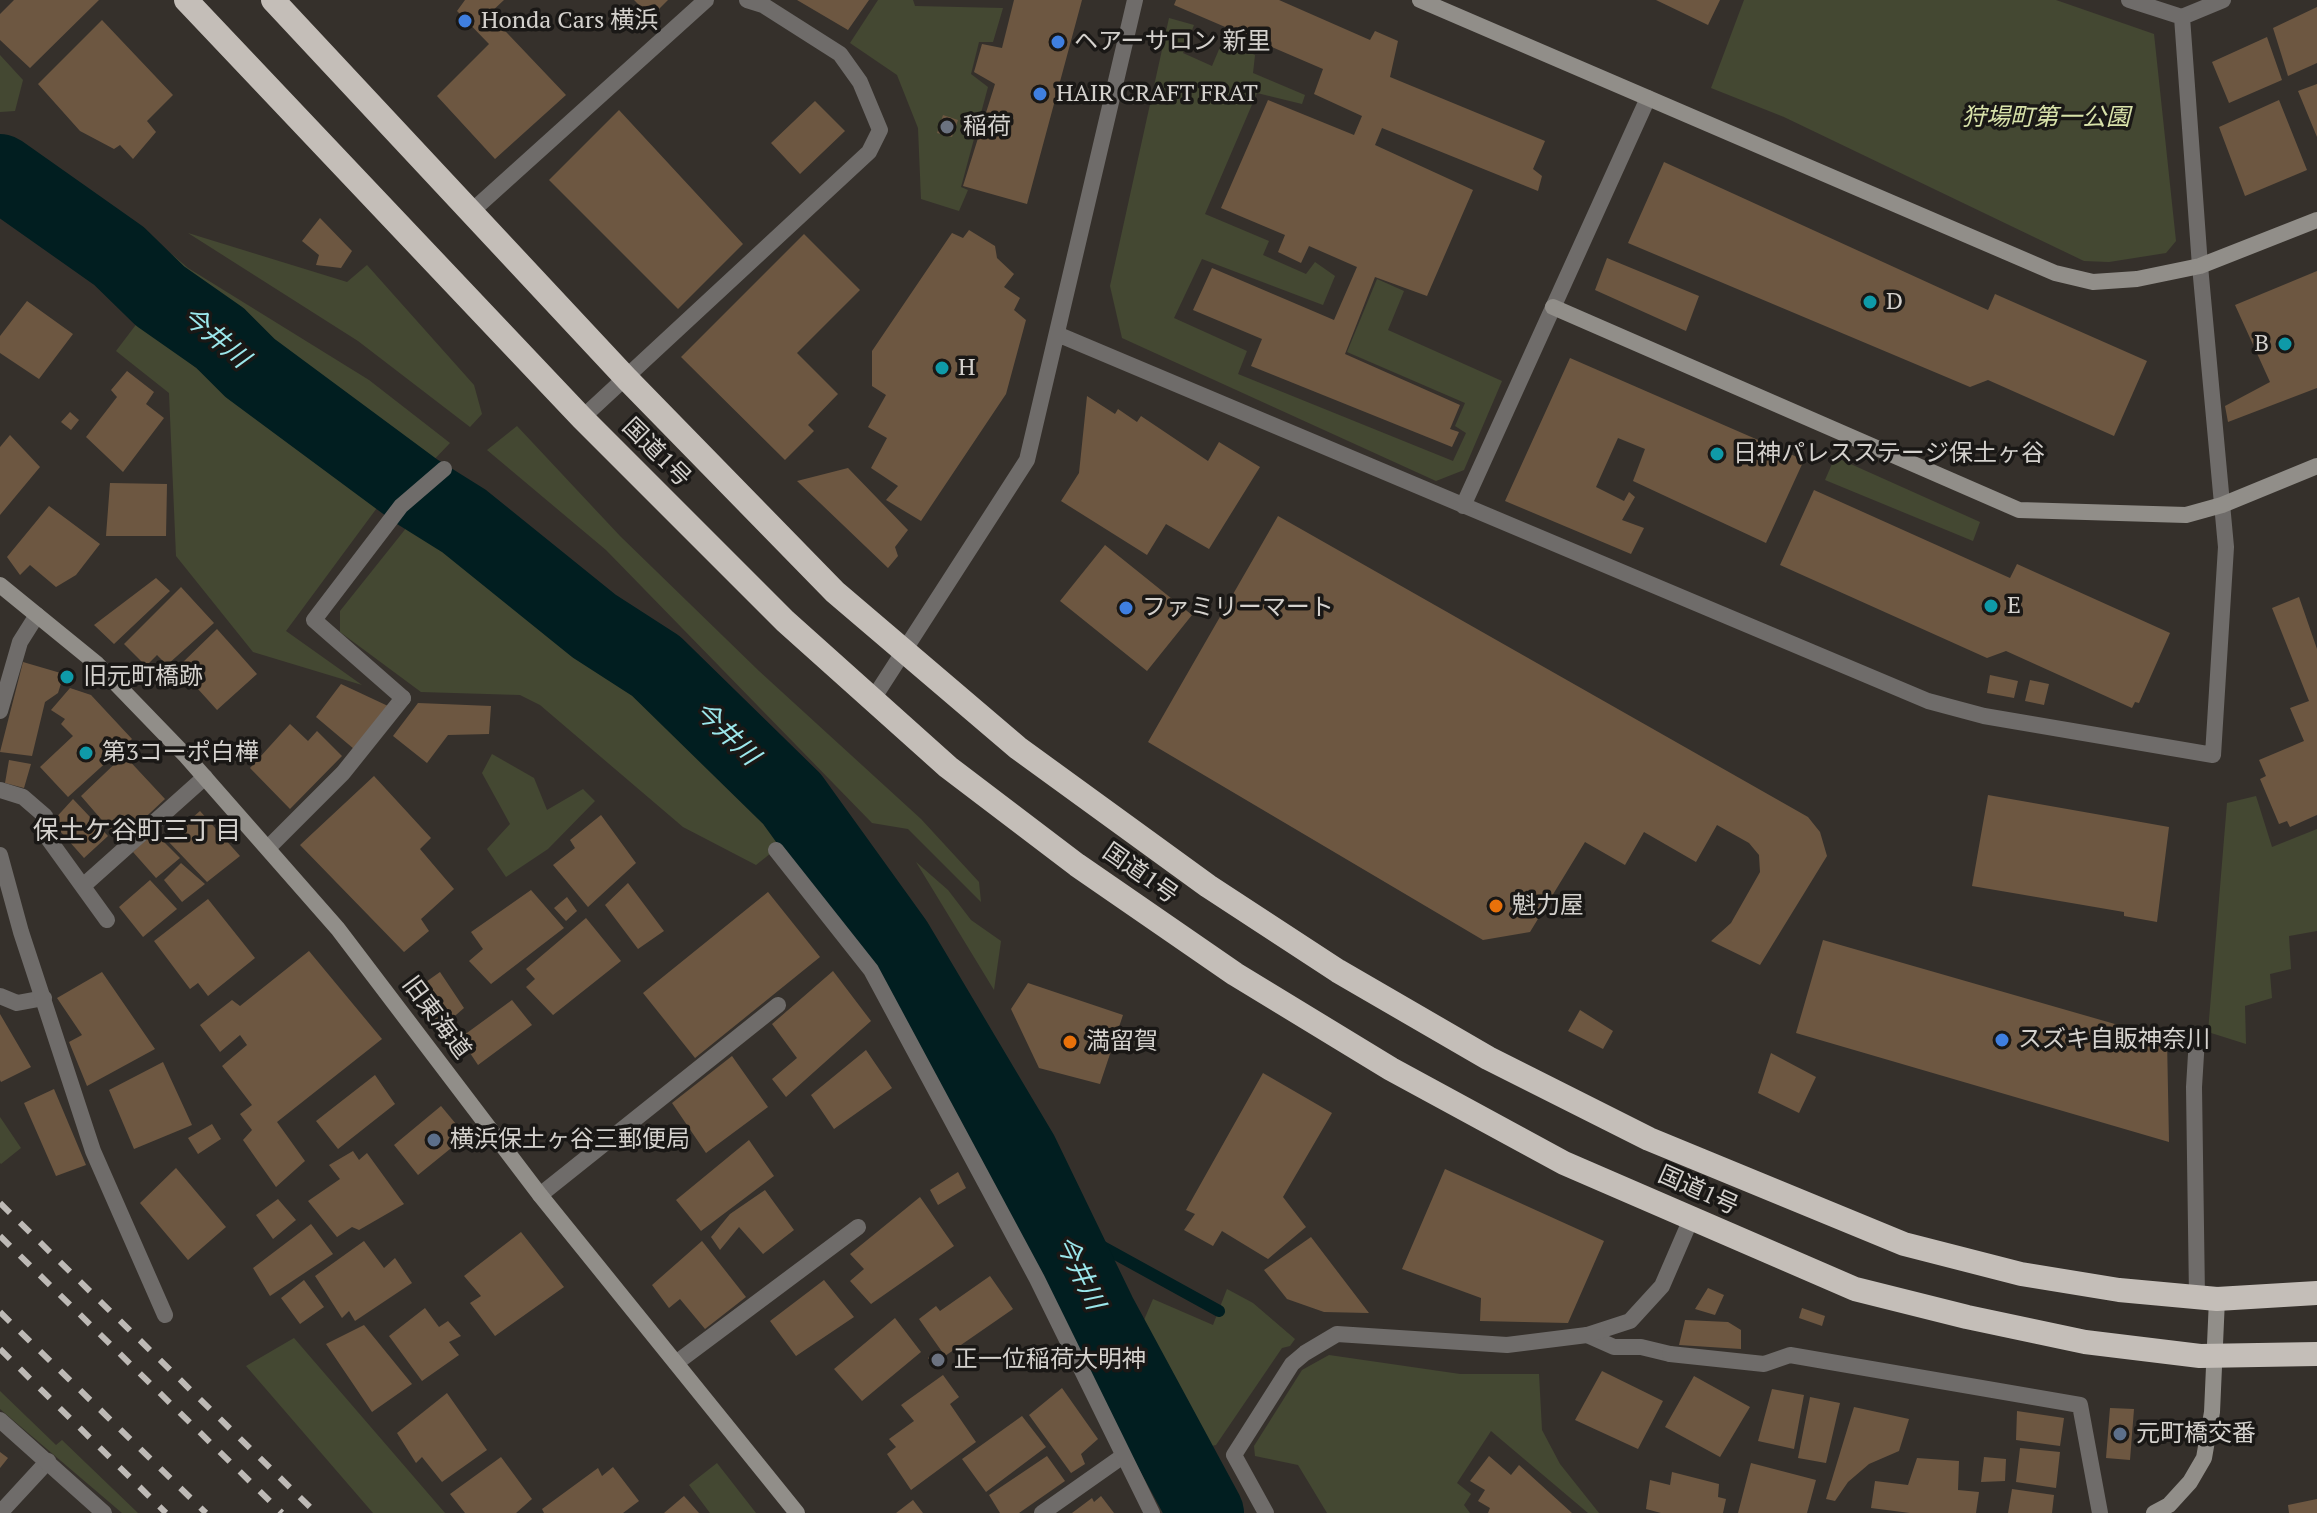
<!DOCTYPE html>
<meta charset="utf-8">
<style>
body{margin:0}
canvas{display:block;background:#35302b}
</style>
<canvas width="2317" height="1513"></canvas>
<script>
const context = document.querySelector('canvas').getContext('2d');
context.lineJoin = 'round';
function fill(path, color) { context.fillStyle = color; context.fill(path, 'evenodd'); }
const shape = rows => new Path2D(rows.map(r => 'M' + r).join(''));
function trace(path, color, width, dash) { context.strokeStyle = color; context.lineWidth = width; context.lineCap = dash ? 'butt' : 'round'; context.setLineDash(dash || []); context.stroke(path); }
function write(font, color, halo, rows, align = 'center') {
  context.font = font + ' "PT Serif","Noto Sans JP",serif'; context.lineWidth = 7; context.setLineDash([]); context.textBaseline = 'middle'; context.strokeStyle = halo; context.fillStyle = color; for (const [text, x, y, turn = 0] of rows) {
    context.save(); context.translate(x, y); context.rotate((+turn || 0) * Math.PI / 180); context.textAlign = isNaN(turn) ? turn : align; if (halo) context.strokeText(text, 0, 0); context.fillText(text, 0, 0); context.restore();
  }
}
fill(shape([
 [878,0,913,0,915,6,1003,8,993,42,979,42,971,74,988,87,961,187,968,190,959,211,921,199,918,128,897,75,850,43],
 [1744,0,2056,0,2154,34,2176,241,2166,253,2109,262,2084,261,1784,117,1711,88],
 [1169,18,1194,25,1183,53,1212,66,1223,40,1255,55,1253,73,1305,95,1302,104,1257,93,1205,214,1269,241,1263,255,1306,274,1315,262,1335,276,1323,305,1202,259,1174,318,1247,351,1238,374,1453,461,1466,433,1455,426,1465,403,1347,352,1377,279,1404,291,1388,330,1502,381,1464,470,1436,481,1122,338,1110,286],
 [0,55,23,80,15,111,0,112],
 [96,210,148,234,188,268,369,380,450,443,427,467,280,360,286,349],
 [188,233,347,282,367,265,474,385,482,414,470,427,358,341],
 [138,322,238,401,251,394,385,497,286,631,362,685,253,652,176,556,169,393,116,351],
 [517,426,620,536,759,671,921,819,979,882,981,902,908,829,872,823,606,550,487,450],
 [1835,457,1980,522,1973,541,1825,480],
 [415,517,421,517,630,689,710,758,790,838,756,865,683,827,540,705,520,695,421,692,340,632,340,611],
 [492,754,534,778,547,810,583,789,595,801,548,849,506,877,487,849,510,824,482,773],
 [2256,796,2272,847,2317,829,2317,931,2289,936,2291,969,2270,974,2272,998,2245,1006,2246,1044,2208,1032,2227,803],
 [916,862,948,890,971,920,1001,941,994,990],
 [0,1117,21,1148,1,1164,0,1163],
 [1227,1289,1253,1303,1295,1339,1290,1346,1282,1348,1216,1445,1207,1447,1141,1327,1153,1299,1213,1325],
 [294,1338,445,1513,373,1513,246,1366],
 [1329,1355,1460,1374,1539,1374,1542,1430,1560,1464,1599,1513,1588,1513,1491,1431,1457,1483,1471,1494,1464,1505,1470,1513,1327,1513,1298,1465,1255,1456,1254,1446,1302,1370],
 [0,1391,56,1445,62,1440,138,1513,122,1513,0,1409],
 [717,1463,756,1513,710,1513,689,1485]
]), '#444832');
trace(shape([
 [1052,1219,1219,1311]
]), '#011e20', 12);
trace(shape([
 [0,172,119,256,160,296,220,338,250,368,416,491,464,521,594,626,656,666,792,799,895,942,1021,1154,1099,1315,1206,1513]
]), '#011e20', 76);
fill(shape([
 [14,0,99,0,30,68,0,40,0,14],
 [465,0,504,0,489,14,566,95,495,159,437,96,489,44,457,11],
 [634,0,668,0,651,17],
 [797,0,869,0,848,30],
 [1014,0,1082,0,1027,204,963,186,995,84,974,72,982,44,1002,48],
 [1176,0,1279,0,1370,40,1375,31,1398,41,1390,77,1545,141,1533,169,1542,176,1538,191,1382,128,1375,145,1473,190,1427,296,1375,277,1345,354,1460,405,1450,429,1459,432,1452,447,1251,366,1262,339,1193,310,1212,268,1334,320,1357,267,1309,246,1301,263,1278,252,1285,235,1221,208,1268,100,1354,135,1362,116,1314,94,1323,69,1174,5],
 [1656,0,1720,0,1708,25],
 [2317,7,2317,63,2288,76,2273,28],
 [102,20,173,95,147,121,156,132,133,159,120,145,114,149,80,131,38,84],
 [2267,37,2282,80,2229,103,2212,62],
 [2317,84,2317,137,2298,91],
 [2279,100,2307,170,2245,196,2219,127],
 [815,101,845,131,800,174,771,143],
 [619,110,743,244,678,309,549,180],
 [943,115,958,120,952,137,937,133],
 [1664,162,1988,310,1995,294,2147,361,2114,436,1988,380,1970,387,1628,243],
 [320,218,352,251,341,268,316,265,319,255,302,241],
 [969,230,995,246,997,258,1014,274,1004,287,1020,298,1014,310,1026,320,1006,394,921,521,886,500,898,486,871,468,887,438,868,427,886,395,872,386,872,351,952,233,963,238],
 [804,234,860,290,797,353,838,394,808,425,814,431,785,460,681,357],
 [1607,258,1699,296,1686,331,1595,290],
 [2317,271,2317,388,2228,422,2225,406,2270,382,2235,305],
 [27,301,73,334,39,379,0,353,0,336],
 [1570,358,1804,460,1766,543,1633,481,1645,449,1618,438,1596,487,1624,501,1629,492,1635,497,1622,520,1644,528,1631,554,1505,501],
 [127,371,154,392,146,404,164,418,123,472,86,437,117,397,111,390],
 [1087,396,1115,414,1118,409,1137,422,1141,416,1208,461,1219,442,1260,467,1209,549,1166,524,1147,555,1061,501,1079,473],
 [70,412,79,420,71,430,61,422],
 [10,435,40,467,0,515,0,447],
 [848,468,908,530,895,547,898,556,888,568,797,481],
 [110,483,167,484,166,536,106,536],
 [1814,490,2010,578,2017,564,2170,633,2139,703,2135,702,2132,708,2006,651,1987,658,1780,565],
 [49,506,100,544,76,575,56,587,30,565,20,575,7,557],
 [1278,516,1808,817,1820,832,1827,856,1760,965,1711,941,1731,923,1760,872,1759,855,1749,843,1717,825,1696,862,1644,832,1625,865,1585,842,1530,932,1483,940,1148,742],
 [1105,545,1192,615,1147,671,1060,601],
 [156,578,170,591,114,644,94,625],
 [181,587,214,623,167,665,157,655,146,666,124,644],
 [2299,597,2317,649,2317,815,2290,827,2287,821,2279,824,2260,779,2266,776,2259,760,2304,741,2290,708,2309,701,2272,608],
 [217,629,257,674,217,710,178,667],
 [23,662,64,674,58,693,45,702,32,756,0,752],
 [1990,675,2018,681,2014,698,1987,693],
 [2030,680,2049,684,2044,705,2025,701],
 [341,684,388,706,354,749,316,717],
 [70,688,91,695,132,739,68,797,40,767,73,736,61,724,65,719,51,710],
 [418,703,491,706,489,734,448,735,427,763,393,736],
 [290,724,308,741,317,731,342,756,290,809,250,768],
 [124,755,165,799,120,841,81,796],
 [9,760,31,764,24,788,5,783],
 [374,776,431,838,420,849,454,889,421,919,429,931,404,952,300,845],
 [1988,795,2169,827,2157,922,2124,916,2124,912,1972,886],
 [73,799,108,836,84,858,52,822],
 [200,811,240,856,207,882,167,840],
 [601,815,636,863,588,907,553,865,575,848,570,840],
 [154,832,180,858,156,878,133,852],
 [181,863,205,884,182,902,164,880],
 [150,880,177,909,143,937,119,907],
 [628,883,664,931,638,949,605,905],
 [531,890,564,928,491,984,469,961,483,949,471,932],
 [768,892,820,957,695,1058,643,993],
 [567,897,577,911,566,921,554,908],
 [208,899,255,958,208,996,198,983,190,989,154,941],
 [586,918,621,961,553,1015,526,987,535,979,526,969],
 [1823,940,2167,1039,2169,1142,1796,1033],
 [309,951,382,1039,277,1122,305,1161,276,1187,243,1140,252,1130,240,1114,252,1105,222,1066,247,1045,240,1035,220,1052,200,1025,232,1000,240,1006],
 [833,971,871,1021,786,1097,772,1079,797,1058,772,1024],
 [102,972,155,1049,87,1086,69,1042,82,1035,57,998],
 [440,972,464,1008,441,1028,416,989],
 [1028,983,1123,1015,1100,1084,1039,1068,1011,1009],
 [512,1000,532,1025,478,1065,460,1038],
 [1580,1010,1613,1031,1603,1049,1568,1031],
 [0,1014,31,1067,1,1082,0,1080],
 [866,1050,892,1088,834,1129,811,1095],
 [1771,1053,1816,1077,1799,1113,1758,1093],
 [732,1056,768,1107,706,1153,672,1103],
 [163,1062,192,1125,134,1149,109,1090],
 [1263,1073,1332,1113,1283,1197,1306,1227,1268,1259,1222,1231,1213,1246,1184,1230,1195,1214,1186,1210],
 [375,1075,395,1104,338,1149,316,1121],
 [54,1089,86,1165,56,1176,24,1103],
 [441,1106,466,1136,418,1175,394,1145],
 [212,1124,221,1139,198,1154,188,1138],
 [749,1140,774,1176,701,1231,676,1200],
 [353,1151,359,1160,367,1153,404,1204,359,1230,352,1227,337,1237,308,1201,340,1179,329,1165],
 [176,1168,226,1227,188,1260,140,1203],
 [1445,1169,1604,1241,1568,1323,1480,1321,1481,1298,1402,1269],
 [958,1172,966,1188,938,1205,930,1190],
 [765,1190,794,1230,763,1254,739,1227,720,1250,711,1237,730,1214],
 [920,1197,954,1246,871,1304,850,1281,864,1269,850,1254],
 [278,1199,296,1220,273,1239,256,1215],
 [311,1224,333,1254,270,1296,253,1268],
 [521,1232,564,1287,495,1336,470,1303,481,1296,464,1276],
 [1311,1237,1369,1313,1324,1312,1287,1299,1264,1270],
 [364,1241,384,1268,395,1258,412,1283,355,1321,349,1311,342,1318,315,1276],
 [702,1241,746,1297,705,1329,680,1299,669,1308,652,1285],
 [990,1276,1013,1309,945,1356,919,1319,936,1306,940,1311],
 [304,1280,324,1307,300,1324,281,1298],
 [824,1280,854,1317,796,1356,770,1321],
 [1708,1288,1724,1295,1715,1315,1695,1309],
 [425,1308,439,1327,448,1321,461,1336,449,1342,459,1355,422,1381,389,1336],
 [1802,1308,1825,1316,1822,1326,1799,1318],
 [895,1318,921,1352,862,1401,834,1369],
 [1685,1320,1728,1322,1741,1330,1741,1349,1679,1345],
 [364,1325,412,1384,372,1412,326,1344],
 [938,1351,946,1361,937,1368,928,1358],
 [1602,1371,1663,1401,1638,1449,1575,1420],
 [943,1375,959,1397,950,1404,976,1442,911,1490,887,1454,896,1447,889,1439,914,1421,901,1405],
 [1694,1376,1750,1407,1720,1457,1665,1427],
 [1062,1388,1098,1439,1081,1454,1085,1464,1071,1473,1029,1415],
 [1772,1389,1804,1395,1794,1449,1758,1441],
 [447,1393,487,1450,442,1482,422,1457,416,1463,397,1433],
 [1810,1397,1840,1403,1826,1463,1798,1458],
 [1854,1407,1909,1419,1899,1451,1869,1464,1848,1482,1835,1501,1826,1499],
 [2110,1408,2134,1409,2130,1460,2106,1458],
 [2017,1411,2064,1418,2060,1446,2016,1440],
 [1022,1416,1046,1447,986,1492,962,1459],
 [2020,1448,2060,1452,2056,1488,2016,1482],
 [0,1452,8,1458,0,1468],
 [1047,1456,1065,1481,1019,1513,1000,1513,989,1495],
 [1489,1456,1511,1475,1519,1465,1572,1513,1488,1513,1490,1508,1478,1501,1485,1490,1470,1481],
 [501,1457,532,1499,516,1513,465,1513,450,1494],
 [1984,1457,2006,1459,2005,1481,1981,1482],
 [1917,1458,1959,1461,1958,1490,1979,1492,1976,1513,1910,1513,1871,1508,1875,1481,1908,1485],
 [1751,1463,1816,1480,1807,1513,1738,1513],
 [613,1467,639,1501,623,1513,544,1513,542,1509,598,1468,602,1476],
 [1672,1472,1719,1484,1718,1497,1726,1499,1723,1513,1661,1513,1646,1509,1650,1480,1670,1485],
 [2012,1489,2054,1495,2052,1513,2008,1513],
 [684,1496,699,1513,664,1513],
 [1101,1496,1114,1513,1072,1513,1092,1498,1094,1502],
 [2317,1499,2317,1513,2289,1513,2288,1505],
 [913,1500,923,1513,896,1513]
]), '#6d5741');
trace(shape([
 [0,790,23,797,45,816,42,830,107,920],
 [268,848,343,773,403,698],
 [83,886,205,777],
 [0,996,17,1003,44,998],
 [2197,1038,2194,1087,2197,1297],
 [540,1195,778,1005],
 [1587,1335,1614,1347,1641,1347,1670,1354],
 [0,1513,48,1461],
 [1042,1513,1123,1456]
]), '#6f6c6a', 16);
trace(shape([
 [2129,0,2182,17,2223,0],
 [472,211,706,0],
 [1057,334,1928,701,1984,716,2213,755,2226,547,2200,266,2182,17],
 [582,418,869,152,880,130,860,82,840,54,763,5,747,0],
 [1463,506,1648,98],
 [403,698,314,620,401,506,444,469],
 [873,699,1027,460,1135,0],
 [0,711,20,642,37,615],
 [776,850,871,970,1037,1279,1152,1513],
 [0,855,21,932,93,1151,165,1315],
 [1670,1354,1764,1364,1790,1355,2080,1405,2100,1513],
 [676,1363,858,1227],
 [0,1420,104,1513],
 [1266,1513,1234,1455,1292,1364,1305,1353,1337,1334,1507,1345,1587,1335,1630,1321,1662,1286,1691,1219]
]), '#6f6c6a', 16);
trace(shape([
 [1420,0,2055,273,2093,282,2137,279,2200,266,2317,220],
 [1553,307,2019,510,2186,515,2222,505,2317,466],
 [0,585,97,664,186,756,338,929,540,1195,797,1513],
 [2154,1513,2169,1505,2190,1482,2204,1458,2212,1412,2217,1299]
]), '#918e89', 16);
trace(shape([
 [186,0,582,418,785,621,948,767,1077,865,1235,974,1391,1069,1564,1163,1855,1289,1967,1317,2085,1342,2200,1356,2317,1354],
 [273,0,627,379,835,592,1018,748,1208,886,1338,971,1488,1058,1649,1139,1904,1244,2021,1274,2119,1290,2217,1299,2317,1293]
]), '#c4beb8', 24);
trace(shape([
 [0,1203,316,1513],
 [0,1236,282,1513],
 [0,1312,206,1513],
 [0,1349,166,1513]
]), '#bebab6', 6, [14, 14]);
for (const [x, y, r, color] of [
 [465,21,8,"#3f7fe0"],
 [1058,42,8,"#3f7fe0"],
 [1040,94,8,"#3f7fe0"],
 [947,127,8,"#6b7280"],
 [1870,302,8,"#0f9aa8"],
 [2285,344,8,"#0f9aa8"],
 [942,368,8,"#0f9aa8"],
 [1717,454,8,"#0f9aa8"],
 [1991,606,8,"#0f9aa8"],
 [1126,608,8,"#3f7fe0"],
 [67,677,8,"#0f9aa8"],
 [86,753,8,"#0f9aa8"],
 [1496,906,8,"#e8710a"],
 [2002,1040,8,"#3f7fe0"],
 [1070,1042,8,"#e8710a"],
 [434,1140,8,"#5c6f8a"],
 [938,1360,8,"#6b7280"],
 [2120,1434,8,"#5c6f8a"]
]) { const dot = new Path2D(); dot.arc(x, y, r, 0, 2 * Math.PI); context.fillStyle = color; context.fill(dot); trace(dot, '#1a1816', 3); }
write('24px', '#d4d1cd', '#1a1816', [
 ["Honda Cars 横浜",481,21],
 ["ヘアーサロン 新里",1074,42],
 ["HAIR CRAFT FRAT",1056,94],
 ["稲荷",963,127],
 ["D",1886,302],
 ["B",2269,344,"right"],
 ["H",958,368],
 ["日神パレスステージ保土ヶ谷",1733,454],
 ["E",2007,606],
 ["ファミリーマート",1142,608],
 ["旧元町橋跡",83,677],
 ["第3コーポ白樺",102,753],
 ["魁力屋",1512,906],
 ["スズキ自販神奈川",2018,1040],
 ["満留賀",1086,1042],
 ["横浜保土ヶ谷三郵便局",450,1140],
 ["正一位稲荷大明神",954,1360],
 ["元町橋交番",2136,1434]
], 'left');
write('italic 24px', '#d8e2aa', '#1a1816', [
 ["狩場町第一公園",2046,118]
]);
write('24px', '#d4d1cd', '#1a1816', [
 ["国道1号",656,453,45],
 ["国道1号",1140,874,35],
 ["旧東海道",436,1018,53],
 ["国道1号",1698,1191,24]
]);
write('italic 26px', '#9ce7eb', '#1a1816', [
 ["今井川",215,338,40],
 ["今井川",726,734,44],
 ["今井川",1079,1273,64]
]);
write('26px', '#d4d1cd', '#1a1816', [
 ["保土ケ谷町三丁目",137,832]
]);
</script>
